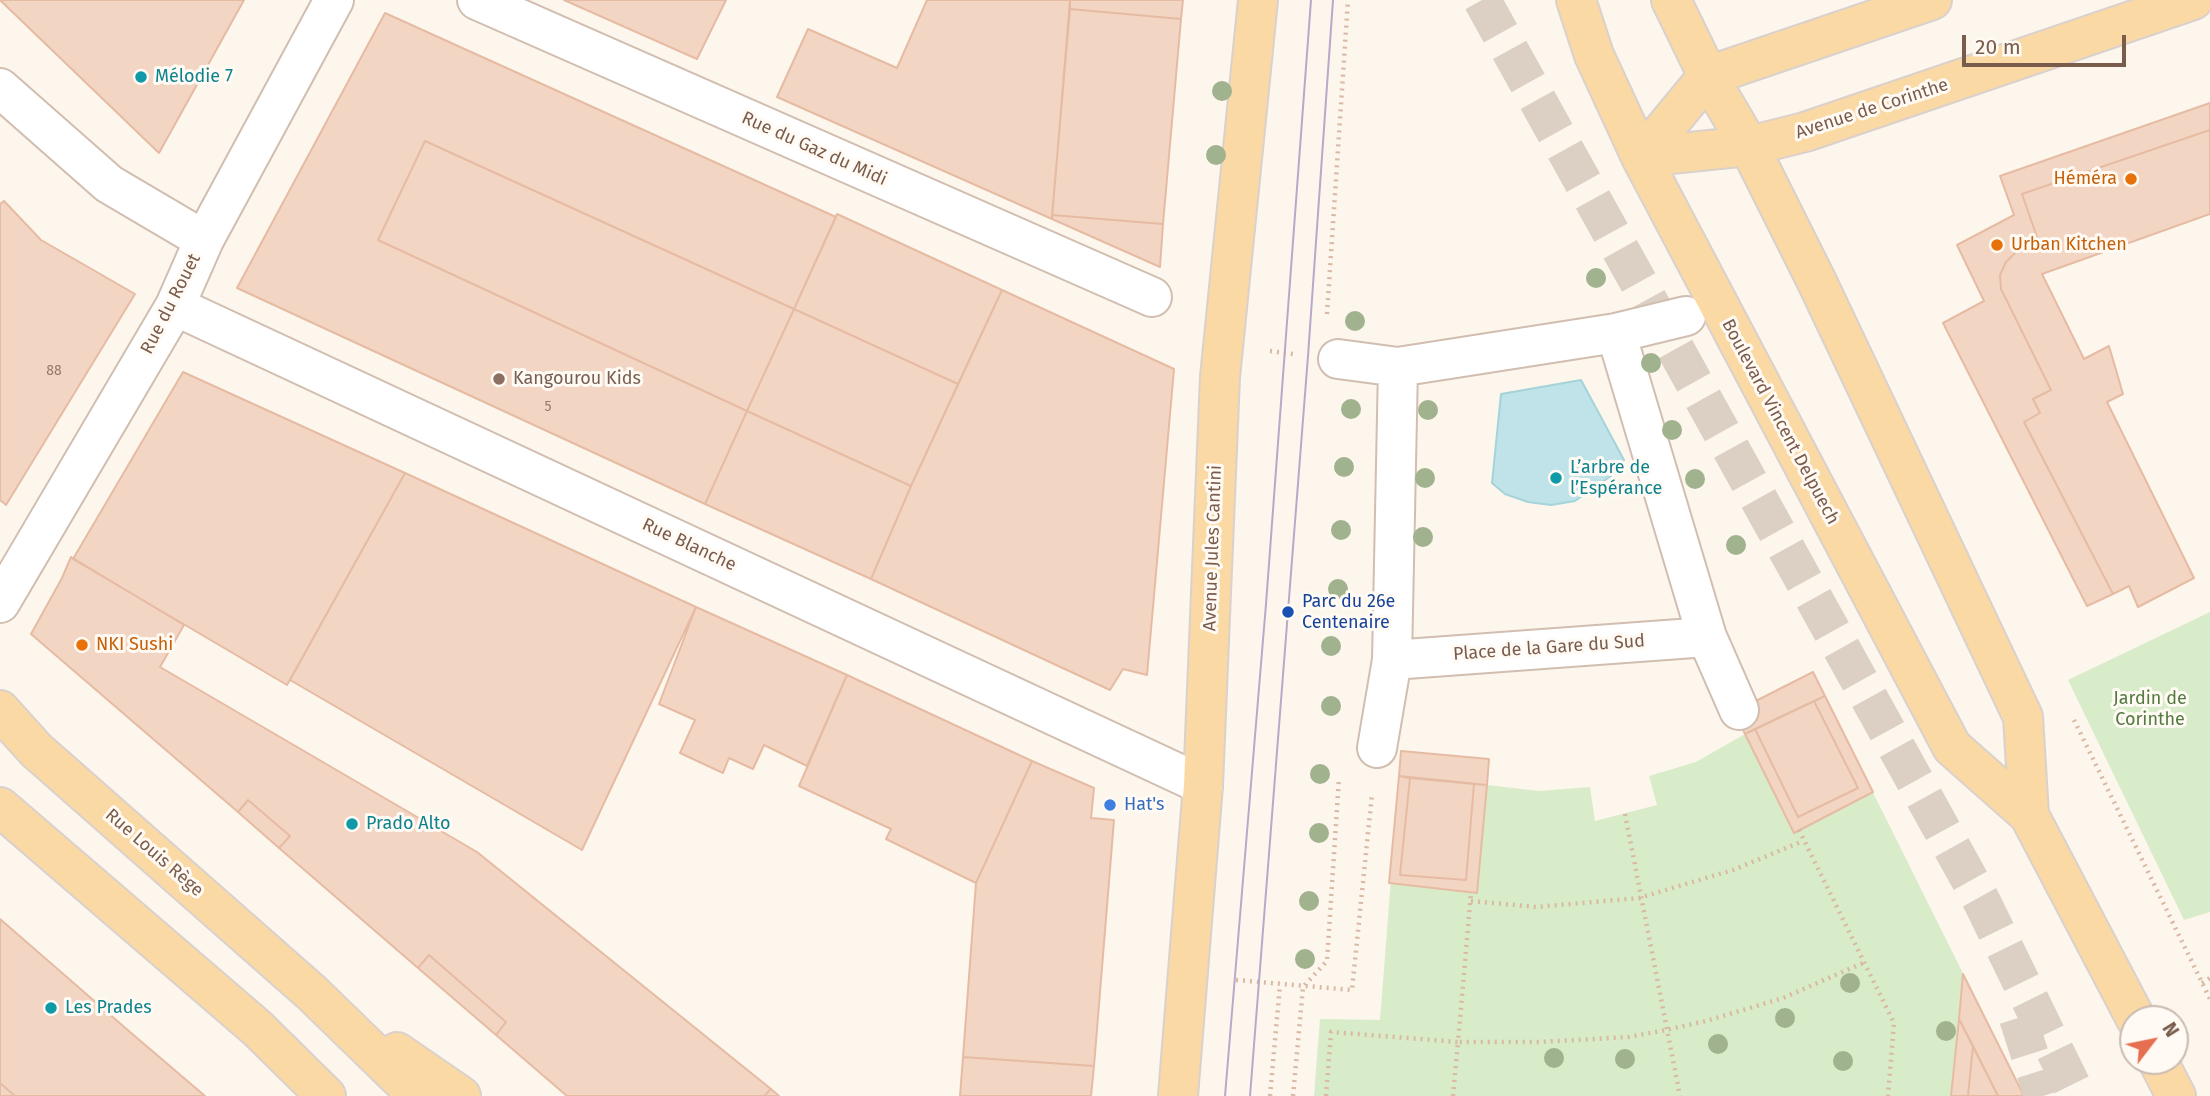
<!DOCTYPE html>
<meta charset="utf-8">
<style>
body{margin:0}
#map{position:relative;width:2210px;height:1096px;overflow:hidden;background:#fdf6ec;font-family:"Fira Sans",sans-serif}
canvas{display:block}
.north{position:absolute;left:2119px;top:1005px;width:70px;height:70px;box-sizing:border-box;background:#fffaf3;border:2px solid #cabbb1;border-radius:50%;rotate:58deg;font-size:19px;font-weight:700;line-height:28px;text-align:center;color:#7a5c4d}
.north::after{content:'';display:block;margin:auto;width:24px;height:32px;background:#e76f51;clip-path:polygon(50% 0,100% 100%,50% 72%,0 100%)}
.scale{position:absolute;left:1962px;top:35px;width:164px;height:32px;box-sizing:border-box;border:4px solid #7a5c4d;border-top:0;padding-left:9px;font-size:21px;line-height:24px;white-space:nowrap;color:#7a5c4d;-webkit-text-stroke:5px #fffaf3;paint-order:stroke}
</style>
<div id="map">
<canvas width="2210" height="1096"></canvas>
<div class="north">N</div>
<div class="scale">20 m</div>
</div>
<script>
const context = document.querySelector('canvas').getContext('2d');
context.lineJoin = 'round';
function fill(path, color) { context.fillStyle = color; context.fill(path, 'evenodd'); }
const shape = rows => new Path2D(rows.map(r => 'M' + r).join(''));
function trace(path, color, width, dash) { context.strokeStyle = color; context.lineWidth = width; context.lineCap = dash ? 'butt' : 'round'; context.setLineDash(dash || []); context.stroke(path); }
function write(font, color, halo, rows, align = 'center') {
  context.font = font + ' "Fira Sans",sans-serif'; context.lineWidth = 6; context.setLineDash([]); context.textBaseline = 'middle'; context.strokeStyle = halo; context.fillStyle = color; for (const [text, x, y, turn = 0] of rows) {
    context.save(); context.translate(x, y); context.rotate((+turn || 0) * Math.PI / 180); context.textAlign = isNaN(turn) ? turn : align; if (halo) context.strokeText(text, 0, 0); context.fillText(text, 0, 0); context.restore();
  }
}
fill(shape([
 [2210,612,2210,912,2184,920,2068,680],
 [1813,672,2024,1096,1314,1096,1320,1019,1380,1020,1401,751,1489,759,1487,785,1539,791,1590,787,1595,821,1657,805,1649,776,1696,762,1745,734]
]), '#d8ecc9');
const water = shape([
 [1581,380,1624,460,1611,476,1575,501,1551,505,1528,502,1505,494,1492,483,1501,394,1581,380]
]);
fill(water, '#bfe3e8');
trace(water, '#a5d3da', 2);
const building = shape([
 [0,0,244,0,159,153,0,0],
 [564,0,726,0,697,59,564,0],
 [927,0,1070,0,1052,219,777,97,808,29,897,68,927,0],
 [1070,0,1183,0,1181,19,1070,9,1070,0],
 [1070,9,1181,19,1163,224,1052,215,1070,9],
 [385,13,836,217,794,309,425,141,378,240,747,411,705,504,237,288,385,13],
 [2210,103,2210,130,2022,194,2038,240,2016,252,2006,262,2000,275,2001,289,2051,390,2033,399,2040,413,2024,422,2113,594,2087,606,1943,323,1984,301,1957,245,2014,215,2000,176,2210,103],
 [2210,130,2210,214,2042,274,2084,359,2109,346,2123,394,2107,402,2194,578,2138,607,2129,586,2113,594,2024,422,2040,413,2033,399,2051,390,2001,289,2000,275,2006,262,2016,252,2038,240,2022,194,2210,130],
 [425,141,794,309,747,411,378,240,425,141],
 [4,201,41,240,135,294,6,505,0,500,0,204,4,201],
 [837,214,1002,290,958,384,794,309,837,214],
 [1052,215,1163,224,1160,267,1052,219,1052,215],
 [1002,290,1174,369,1147,675,1123,669,1110,690,871,579,911,486,1002,290],
 [794,309,958,384,911,486,747,411,794,309],
 [183,372,405,473,287,685,73,559,183,372],
 [747,411,911,486,871,579,705,504,747,411],
 [405,473,696,607,582,850,290,680,405,473],
 [71,557,184,625,160,667,477,852,771,1089,764,1096,567,1096,496,1035,506,1022,429,955,418,968,279,848,290,836,248,800,238,812,31,634,62,578,71,557],
 [696,607,847,675,807,766,764,745,753,769,729,758,723,773,680,753,695,720,659,704,696,607],
 [1813,672,1825,696,1745,734,1734,712,1813,672],
 [847,675,1032,761,976,883,886,839,891,829,799,786,847,675],
 [1825,696,1873,792,1794,833,1745,734,1755,729,1798,817,1858,788,1814,701,1825,696],
 [1814,701,1858,788,1798,817,1755,729,1814,701],
 [1401,751,1489,759,1487,785,1399,776,1401,751],
 [1032,761,1094,788,1091,818,1114,820,1094,1066,963,1057,976,883,1032,761],
 [1399,776,1410,778,1400,875,1466,880,1474,784,1487,785,1477,893,1389,883,1399,776],
 [1410,778,1474,784,1466,880,1400,875,1410,778],
 [248,800,290,836,279,848,238,812,248,800],
 [0,919,130,1032,205,1096,15,1096,0,1083,0,919],
 [429,955,506,1022,496,1035,418,968,429,955],
 [1963,974,2024,1096,1998,1096,1959,1019,1963,974],
 [1959,1019,1973,1046,1968,1096,1951,1096,1959,1019],
 [1973,1046,1998,1096,1968,1096,1973,1046],
 [963,1057,1094,1066,1091,1096,960,1096,963,1057],
 [0,1083,15,1096,0,1096,0,1083],
 [771,1089,779,1096,764,1096,771,1089]
]);
fill(building, '#f3d5c3');
trace(building, '#e6bba3', 2);
trace(shape([
 [1482,0,1981,900,2077,1096],
 [2018,1018,2043,1096]
]), '#dcd0c4', 38, [38, 19]);
const minor = shape([
 [477,0,1152,297],
 [0,88,109,184,204,240],
 [175,306,1203,785],
 [1616,333,1707,637,1739,710],
 [1338,359,1398,367,1616,333,1686,316],
 [0,603,175,306,204,240,334,0],
 [1392,660,1707,637],
 [1377,748,1392,660,1398,367]
]);
const major = shape([
 [1576,0,1594,55,1641,157,1952,747,2029,815,2136,1019],
 [1671,0,1708,76,1749,146,1817,282,2023,717,2029,815],
 [1641,157,1749,146,1805,132,2193,0],
 [1641,157,1708,76,1932,0],
 [0,710,36,750,312,993,418,1096],
 [0,807,257,1028,326,1096],
 [397,1052,461,1096],
 [2158,1061,2176,1096],
 [1178,1096,1203,785,1220,377,1258,0]
]);
trace(minor, '#d1beb0', 42);
trace(major, '#dad1cd', 42);
trace(shape([
 [1327,314,1348,0],
 [1270,351,1293,354],
 [2074,720,2210,999],
 [1625,814,1680,1096],
 [1799,830,1894,1023,1888,1096],
 [1471,901,1536,907,1639,898,1733,870,1803,841],
 [1236,980,1352,990,1372,794],
 [2202,983,2210,978],
 [1270,1096,1280,985],
 [1293,1096,1303,987,1327,961,1339,778],
 [1326,1096,1331,1032,1458,1042,1471,893],
 [1453,1096,1458,1042,1539,1042,1629,1037,1666,1030,1706,1021,1783,998,1863,963]
]), '#d9b8a5', 4.5, [2, 5]);
trace(minor, '#fff', 38);
trace(major, '#fbd9a5', 38);
trace(shape([
 [1225,1096,1266,604,1311,0],
 [1250,1096,1308,356,1333,0]
]), '#b9a8c9', 2);
context.fillStyle = '#a0b28e';
for (const [x, y] of [
 [1222,91],
 [1216,155],
 [1596,278],
 [1355,321],
 [1651,363],
 [1351,409],
 [1428,410],
 [1672,430],
 [1344,467],
 [1425,478],
 [1695,479],
 [1341,530],
 [1423,537],
 [1736,545],
 [1338,589],
 [1331,646],
 [1331,706],
 [1320,774],
 [1319,833],
 [1309,901],
 [1305,959],
 [1850,983],
 [1785,1018],
 [1946,1031],
 [1718,1044],
 [1554,1058],
 [1625,1059],
 [1843,1061]
]) { context.beginPath(); context.arc(x, y, 10, 0, 2 * Math.PI); context.fill(); }
for (const [x, y, r, color] of [
 [141,77,7,"#0f9aa8"],
 [2131,179,7,"#e8710a"],
 [1997,245,7,"#e8710a"],
 [499,379,7,"#8d6e63"],
 [1556,478,7,"#0f9aa8"],
 [1288,612,7,"#1a4fb4"],
 [82,645,7,"#e8710a"],
 [1110,805,7,"#3f7fe0"],
 [352,824,7,"#0f9aa8"],
 [51,1008,7,"#0f9aa8"]
]) { const dot = new Path2D(); dot.arc(x, y, r, 0, 2 * Math.PI); context.fillStyle = color; context.fill(dot); trace(dot, '#fffaf3', 2.5); }
write('14px', '#987a6a', null, [
 ["88",54,371],
 ["5",548,407]
]);
write('18px', '#0d838f', '#fffaf3', [
 ["Mélodie 7",155,77],
 ["L’arbre de",1570,468],
 ["l’Espérance",1570,489],
 ["Prado Alto",366,824],
 ["Les Prades",65,1008]
], 'left');
write('18px', '#7a5c4d', '#fffaf3', [
 ["Avenue de Corinthe",1872,109,-18],
 ["Rue du Gaz du Midi",814,149,24],
 ["Rue du Rouet",171,304,-63],
 ["Boulevard Vincent Delpuech",1780,422,62],
 ["Rue Blanche",689,545,25],
 ["Avenue Jules Cantini",1213,548,-88],
 ["Place de la Gare du Sud",1549,648,-4],
 ["Rue Louis Rège",154,853,41]
]);
write('18px', '#c56008', '#fffaf3', [
 ["Héméra",2117,179,"right"],
 ["Urban Kitchen",2011,245],
 ["NKI Sushi",96,645]
], 'left');
write('18px', '#785e54', '#fffaf3', [
 ["Kangourou Kids",513,379]
], 'left');
write('18px', '#164399', '#fffaf3', [
 ["Parc du 26e",1302,602],
 ["Centenaire",1302,623]
], 'left');
write('18px', '#537a41', '#fffaf3', [
 ["Jardin de",2150,699],
 ["Corinthe",2150,720]
]);
write('18px', '#366cbe', '#fffaf3', [
 ["Hat's",1124,805]
], 'left');
</script>
